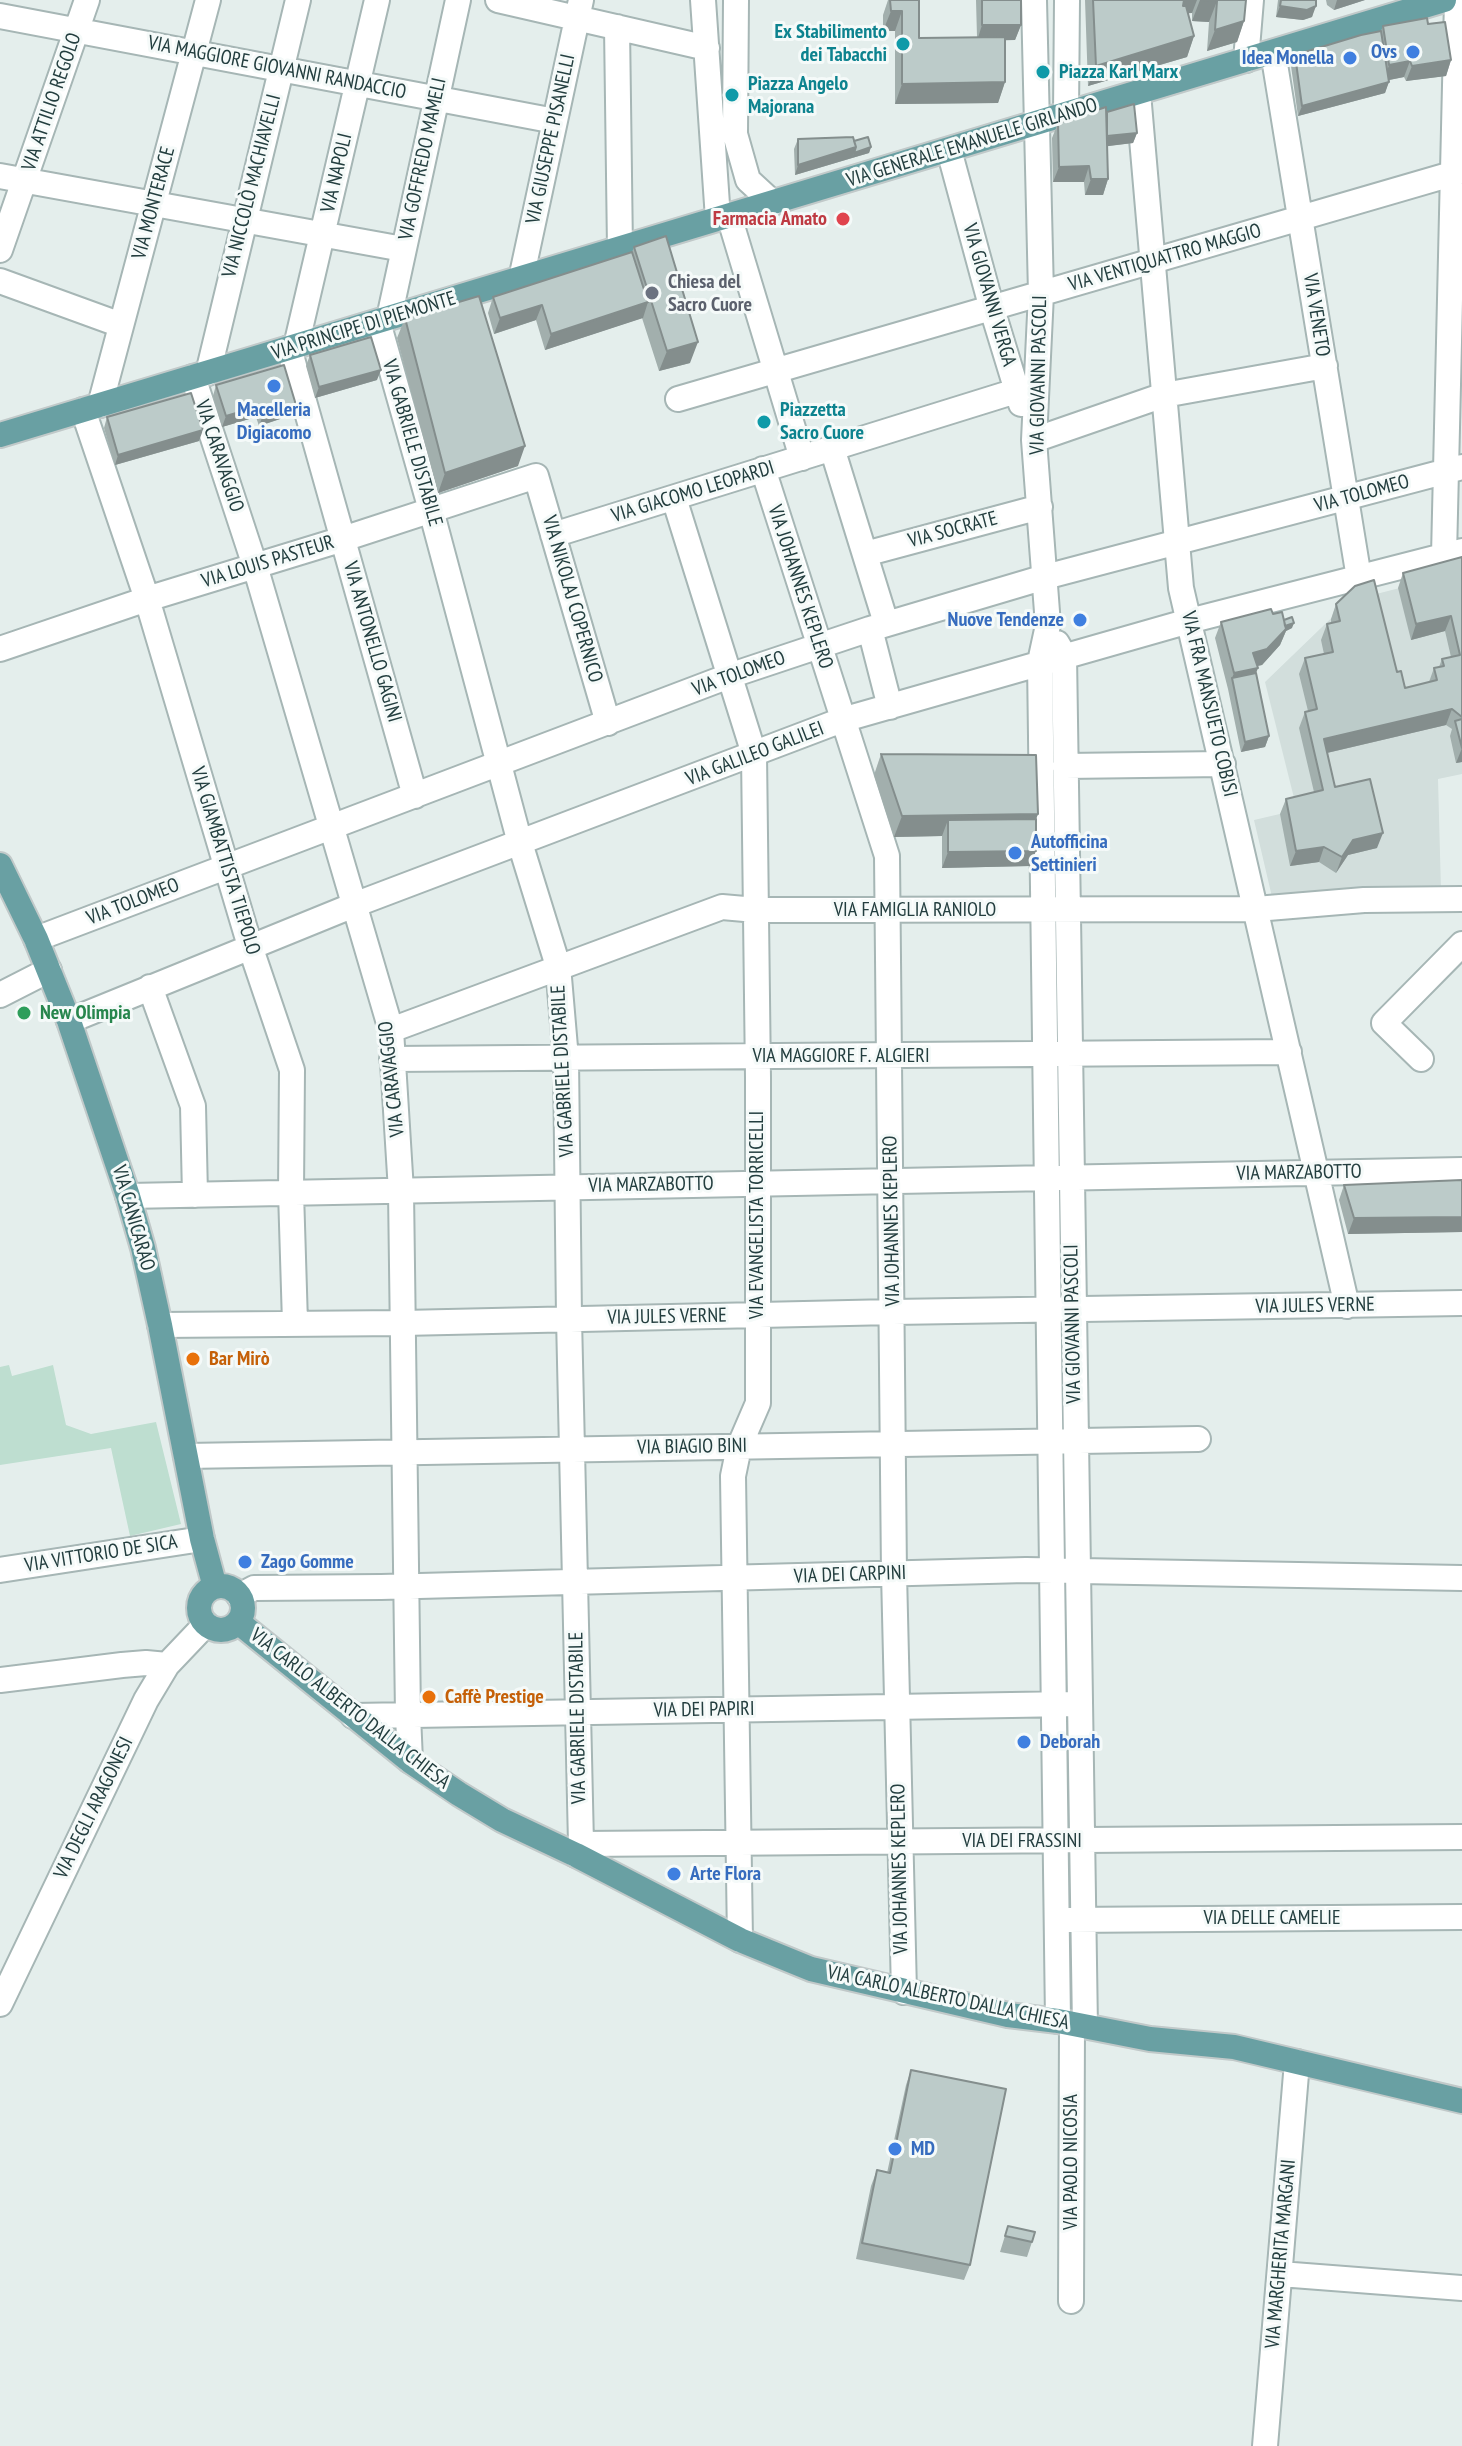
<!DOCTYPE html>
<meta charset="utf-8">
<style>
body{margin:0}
canvas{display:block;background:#e4eeec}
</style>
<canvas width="1462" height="2446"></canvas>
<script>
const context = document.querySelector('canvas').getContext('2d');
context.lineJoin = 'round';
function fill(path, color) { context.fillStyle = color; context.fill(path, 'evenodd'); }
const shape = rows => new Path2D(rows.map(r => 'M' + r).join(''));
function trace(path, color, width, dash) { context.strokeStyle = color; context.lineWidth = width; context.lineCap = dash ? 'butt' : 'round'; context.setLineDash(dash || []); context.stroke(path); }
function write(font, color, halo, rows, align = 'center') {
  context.font = font + ' "PT Sans Narrow",sans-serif'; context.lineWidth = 6; context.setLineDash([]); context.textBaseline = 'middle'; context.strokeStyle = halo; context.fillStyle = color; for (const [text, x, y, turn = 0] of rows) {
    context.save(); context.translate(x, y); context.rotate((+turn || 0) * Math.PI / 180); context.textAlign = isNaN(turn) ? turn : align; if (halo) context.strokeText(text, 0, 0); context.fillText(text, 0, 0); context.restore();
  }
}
fill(shape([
 [1462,572,1462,774,1438,779,1441,891,1272,897,1254,820,1297,810,1265,682,1349,601]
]), '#d2dedc');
fill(shape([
 [9,1365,12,1376,53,1365,66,1425,91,1434,156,1422,181,1524,130,1536,111,1448,0,1465,0,1367]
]), '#beded0');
const minor = shape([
 [498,0,707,48],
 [703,0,718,219],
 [736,0,735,134,748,180,773,203],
 [1034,0,1041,294,1034,440,1048,625,1040,662,1058,2021],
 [0,16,555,121],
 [617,27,620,249],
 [1273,52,1359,578],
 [1246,60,1251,0],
 [1138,93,1181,588,1347,1306],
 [1066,114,1067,0],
 [949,150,992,309,1021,404],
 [0,176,403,249],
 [729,216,802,458],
 [0,250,87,0],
 [521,279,581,0],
 [0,281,121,325],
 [389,318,458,0],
 [378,322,431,510,520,843,558,966,566,1059,569,1318,581,1844,576,1855],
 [296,346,377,0],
 [289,348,415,796],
 [208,373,298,0],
 [193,377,255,566,391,1030,401,1191,408,1715,410,1761],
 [678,399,1462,171],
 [100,405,208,0],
 [83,410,147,599,250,946,292,1070,291,1192,295,1323],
 [1034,440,1164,395,1325,366],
 [832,448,886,623],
 [763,469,887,856,894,1573,904,1992],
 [674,498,754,754,758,1078,758,1403,739,1447,733,1476,740,1940],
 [553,535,1016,391],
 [865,554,1040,507],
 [1444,556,1457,0],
 [870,629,890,707],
 [1057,643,1064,655,1085,2026],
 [0,649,147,599,343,539,536,476,608,723],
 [1065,766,1223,764],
 [36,939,729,676,870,629,1045,577,1462,467],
 [150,987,193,1106,195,1195],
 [0,995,49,970],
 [69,1021,354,905,842,720,1189,621,1462,551],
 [391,1030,722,907,756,910,1256,909,1364,900,1462,899],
 [392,1059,1289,1052],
 [1421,1059,1384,1023,1462,944],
 [128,1196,1462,1170],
 [160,1325,403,1323,893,1312,1462,1303],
 [186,1456,1198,1439],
 [0,1570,202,1539],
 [239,1596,254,1588,381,1587,1026,1570,1462,1578],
 [0,1680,122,1665,146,1663,167,1665],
 [353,1716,1071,1704],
 [581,1844,1462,1837],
 [1068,1920,1462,1917],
 [0,2004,146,1700,167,1665,206,1624],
 [1280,2274,1462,2288],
 [1071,2301,1072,2024],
 [1265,2446,1297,2062]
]);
const major = shape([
 [0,435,1444,0],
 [0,865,36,939,69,1021,128,1196,143,1248,160,1325,202,1539,215,1587],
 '199 1608a22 22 0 1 1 44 0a22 22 0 1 1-44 0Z',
 [238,1622,410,1761,459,1794,502,1820,576,1855,740,1940,811,1969,1008,2015,1058,2021,1150,2039,1234,2047,1462,2101]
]);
trace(minor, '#a6b6b5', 28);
trace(major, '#c1c9c9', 28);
trace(minor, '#fff', 24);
trace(major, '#69a0a3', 24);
fill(shape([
 [888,0,919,0,919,38,977,37,976,0,1021,0,1021,25,1015,40,1005,40,1005,82,998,103,895,104,895,31,883,31,883,15],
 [1085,0,1246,0,1244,21,1237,42,1207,51,1209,22,1192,21,1192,13,1188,13,1194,36,1187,57,1088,86],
 [1278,0,1316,0,1312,17,1303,20,1276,17],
 [1326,0,1365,0,1334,10,1327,5],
 [1428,24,1451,60,1446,76,1406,81,1404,77,1389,80,1385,93,1298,116,1291,66,1295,55,1381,31,1383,26],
 [1107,112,1137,133,1133,143,1107,146,1108,179,1103,195,1085,195,1084,182,1053,182,1052,138,1058,123],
 [798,139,871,147,869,153,795,175,794,149],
 [634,247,690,363,659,371,642,318,545,350,536,320,494,334,488,313,493,297,632,252],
 [405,318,518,466,438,493,397,338],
 [310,355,377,380,315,398,306,366],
 [216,385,296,405,292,415,259,426,256,417,222,427,213,396],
 [107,417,199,441,115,465,104,428],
 [1462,557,1462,762,1456,763,1450,736,1452,729,1446,725,1327,753,1335,787,1377,848,1348,855,1336,873,1319,862,1290,866,1280,814,1286,799,1314,792,1299,728,1305,712,1308,711,1299,674,1305,658,1324,654,1321,640,1327,624,1331,623,1331,619,1336,604,1397,672,1405,688,1429,682,1434,668,1439,667,1442,659,1451,657,1445,631,1411,640,1398,588,1403,573],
 [1273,614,1284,620,1292,628,1286,631,1280,645,1262,665,1257,666,1256,673,1269,736,1265,747,1241,752,1228,689,1215,638,1221,622],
 [881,754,1038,814,1036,819,1030,866,942,868,942,836,894,837,874,775],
 [1462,1180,1462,1232,1348,1234,1339,1200,1344,1185],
 [911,2070,970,2265,964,2280,856,2259,871,2186,877,2170,887,2173,906,2085],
 [1008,2226,1032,2242,1027,2257,1000,2252]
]), '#a2afad');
fill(shape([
 [1182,0,1197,0,1192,13,1177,14],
 [1200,0,1217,1,1209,22,1192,21],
 [1337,0,1365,0,1334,10],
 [1280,6,1316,6,1312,17,1303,20,1276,17],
 [891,11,902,11,895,31,883,31],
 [1244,21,1237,42,1207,51,1215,30],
 [982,25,1021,25,1015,40,977,41],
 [1194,36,1187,57,1088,86,1096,66],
 [1451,60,1446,76,1406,81,1412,66],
 [1410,61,1404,77,1384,81,1389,65],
 [1005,82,998,103,895,104,902,84],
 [1389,82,1385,93,1298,116,1302,106],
 [1137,133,1133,143,1101,147,1105,137],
 [856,147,852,158,795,175,798,165],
 [871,147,869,153,852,158,854,153],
 [1089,166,1084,182,1053,182,1059,167],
 [1091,179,1108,179,1103,195,1085,195],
 [648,302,643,318,545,350,551,334],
 [542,305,536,320,494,334,500,318],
 [698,342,690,363,659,371,667,351],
 [381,370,377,380,315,398,319,387],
 [296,405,292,415,259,426,263,415],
 [260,406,256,417,222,427,226,416],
 [203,430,199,441,115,465,118,455],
 [525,446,518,466,438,493,445,473],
 [1451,616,1445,631,1411,640,1416,624],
 [1294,623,1292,628,1286,631,1280,645,1262,665,1248,668,1253,653,1280,628],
 [1258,668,1252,684,1232,678,1234,673],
 [1452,709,1446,725,1318,755,1324,739],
 [1269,736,1265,747,1241,752,1245,742],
 [1462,748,1462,762,1456,763],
 [1038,814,1030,835,948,820,942,836,894,837,902,816],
 [1383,833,1377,848,1348,855,1336,873,1342,857,1353,840],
 [1324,847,1319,862,1290,866,1296,851],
 [1036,851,1030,866,942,868,948,852],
 [1462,1217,1462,1232,1348,1234,1354,1218]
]), '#848e8d');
const building = shape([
 [890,0,919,0,919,38,1005,37,1005,82,902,84,902,11,891,11,890,0],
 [982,0,1021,0,1021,25,982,25,982,0],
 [1093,0,1184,0,1183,6,1186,6,1194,36,1096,66,1093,0],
 [1201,0,1246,0,1244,21,1215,30,1217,1,1201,0],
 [1281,0,1316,0,1316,6,1307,10,1280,6,1281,0],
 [1427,18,1428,24,1445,22,1451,60,1412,66,1410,61,1389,65,1383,26,1427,18],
 [1381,31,1389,82,1302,106,1295,55,1361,35,1381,31],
 [1134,104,1137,133,1107,136,1107,112,1134,104],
 [1106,107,1108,179,1091,179,1089,166,1059,167,1058,123,1106,107],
 [853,137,856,147,798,165,798,139,853,137],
 [868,137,871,147,854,153,856,147,854,141,868,137],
 [666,236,698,342,667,351,634,247,666,236],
 [632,252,648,302,551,334,542,305,500,318,493,297,632,252],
 [479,296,525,446,445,473,405,318,479,296],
 [371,337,381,370,319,387,310,355,371,337],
 [284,365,296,405,263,415,260,406,226,416,216,385,284,365],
 [191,393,203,430,118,455,107,417,191,393],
 [1462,557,1462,717,1452,709,1324,739,1335,787,1370,779,1383,833,1353,840,1342,857,1324,847,1296,851,1286,799,1323,790,1305,712,1317,709,1305,658,1333,652,1327,624,1340,621,1336,604,1355,586,1374,580,1397,672,1401,671,1405,688,1437,680,1434,668,1444,666,1442,659,1460,655,1451,616,1416,624,1403,573,1462,557],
 [1271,609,1273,614,1282,612,1286,629,1267,649,1253,653,1258,668,1234,673,1221,622,1271,609],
 [1292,617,1294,623,1285,626,1284,620,1292,617],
 [1256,673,1269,736,1245,742,1232,678,1256,673],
 [1462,719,1462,748,1455,721,1462,719],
 [881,754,1036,755,1038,814,902,816,881,754],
 [1036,819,1036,851,948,852,948,820,1036,819],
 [1462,1180,1462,1217,1354,1218,1344,1185,1462,1180],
 [911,2070,1006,2089,970,2265,862,2243,877,2170,890,2173,911,2070],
 [1008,2226,1035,2232,1032,2242,1005,2236,1008,2226]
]);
fill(building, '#bccbc9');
trace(building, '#848e8d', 2);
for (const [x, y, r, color] of [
 [903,44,8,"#0f9aa8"],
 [1413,52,8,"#3f7fe0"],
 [1350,58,8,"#3f7fe0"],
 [1043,72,8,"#0f9aa8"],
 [732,95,8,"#0f9aa8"],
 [843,219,8,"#e0444e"],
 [652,293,8,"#6b7280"],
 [274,386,8,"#3f7fe0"],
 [764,422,8,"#0f9aa8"],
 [1080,620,8,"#3f7fe0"],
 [1015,853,8,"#3f7fe0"],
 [24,1013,8,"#2e9e5b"],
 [193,1359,8,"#e8710a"],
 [245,1562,8,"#3f7fe0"],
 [429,1697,8,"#e8710a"],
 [1024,1742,8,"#3f7fe0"],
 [674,1874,8,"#3f7fe0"],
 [895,2149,8,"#3f7fe0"]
]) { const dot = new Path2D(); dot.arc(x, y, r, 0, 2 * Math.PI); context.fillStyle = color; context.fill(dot); trace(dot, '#f5faf9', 3); }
write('bold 20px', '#0d838f', '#f5faf9', [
 ["Ex Stabilimento",887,32,"right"],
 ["dei Tabacchi",887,55,"right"],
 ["Piazza Karl Marx",1059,72],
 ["Piazza Angelo",748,84],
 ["Majorana",748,107],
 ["Piazzetta",780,410],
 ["Sacro Cuore",780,433]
], 'left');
write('bold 20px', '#366cbe', '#f5faf9', [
 ["Ovs",1397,52,"right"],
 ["Idea Monella",1334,58,"right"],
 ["Macelleria",274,410,"center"],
 ["Digiacomo",274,433,"center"],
 ["Nuove Tendenze",1064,620,"right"],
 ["Autofficina",1031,842],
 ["Settinieri",1031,865],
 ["Zago Gomme",261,1562],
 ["Deborah",1040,1742],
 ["Arte Flora",690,1874],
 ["MD",911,2149]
], 'left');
write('20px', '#233e3f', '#f5faf9', [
 ["VIA MAGGIORE GIOVANNI RANDACCIO",277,68,11],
 ["VIA ATTILIO REGOLO",52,102,-71],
 ["VIA GIUSEPPE PISANELLI",551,139,-78],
 ["VIA GENERALE EMANUELE GIRLANDO",972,143,-17],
 ["VIA GOFFREDO MAMELI",423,159,-78],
 ["VIA NAPOLI",337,173,-77],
 ["VIA NICCOLÒ MACHIAVELLI",252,186,-76],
 ["VIA MONTERACE",154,203,-75],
 ["VIA VENTIQUATTRO MAGGIO",1165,258,-16],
 ["VIA GIOVANNI VERGA",989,295,74],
 ["VIA VENETO",1316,315,81],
 ["VIA PRINCIPE DI PIEMONTE",364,326,-17],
 ["VIA GIOVANNI PASCOLI",1039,375,-89],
 ["VIA GABRIELE DISTABILE",412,443,74],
 ["VIA CARAVAGGIO",219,456,72],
 ["VIA GIACOMO LEOPARDI",693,492,-17],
 ["VIA TOLOMEO",1362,494,-15],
 ["VIA SOCRATE",953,530,-15],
 ["VIA LOUIS PASTEUR",268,562,-17],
 ["VIA JOHANNES KEPLERO",800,587,72],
 ["VIA NIKOLAJ COPERNICO",572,599,74],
 ["VIA ANTONELLO GAGINI",372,642,74],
 ["VIA TOLOMEO",739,674,-20],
 ["VIA FRA MANSUETO COBISI",1209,704,77],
 ["VIA GALILEO GALILEI",755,754,-21],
 ["VIA GIAMBATTISTA TIEPOLO",225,861,73],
 ["VIA TOLOMEO",133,902,-21],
 ["VIA FAMIGLIA RANIOLO",915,910],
 ["VIA MAGGIORE F. ALGIERI",841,1056],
 ["VIA GABRIELE DISTABILE",563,1071,-93],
 ["VIA CARAVAGGIO",392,1079,-96],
 ["VIA MARZABOTTO",1299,1173,-1],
 ["VIA MARZABOTTO",651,1185,-1],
 ["VIA EVANGELISTA TORRICELLI",757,1215,-90],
 ["VIA CANICARAO",133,1218,74],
 ["VIA JOHANNES KEPLERO",892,1221,-91],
 ["VIA JULES VERNE",1315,1306,-1],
 ["VIA JULES VERNE",667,1317,-1],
 ["VIA GIOVANNI PASCOLI",1073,1324,-91],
 ["VIA BIAGIO BINI",692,1447,-1],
 ["VIA VITTORIO DE SICA",101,1554,-9],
 ["VIA DEI CARPINI",850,1575,-2],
 ["VIA CARLO ALBERTO DALLA CHIESA",350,1709,38],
 ["VIA DEI PAPIRI",704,1710,-1],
 ["VIA GABRIELE DISTABILE",578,1718,-91],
 ["VIA DEGLI ARAGONESI",94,1808,-64],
 ["VIA DEI FRASSINI",1022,1841],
 ["VIA JOHANNES KEPLERO",900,1869,-91],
 ["VIA DELLE CAMELIE",1272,1918],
 ["VIA CARLO ALBERTO DALLA CHIESA",948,1998,12],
 ["VIA PAOLO NICOSIA",1071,2162,-90],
 ["VIA MARGHERITA MARGANI",1281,2254,-85]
]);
write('bold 20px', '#be3a42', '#f5faf9', [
 ["Farmacia Amato",827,219]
], 'right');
write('bold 20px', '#5b616d', '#f5faf9', [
 ["Chiesa del",668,282],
 ["Sacro Cuore",668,305]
], 'left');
write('bold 20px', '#27864d', '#f5faf9', [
 ["New Olimpia",40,1013]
], 'left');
write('bold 20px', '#c56008', '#f5faf9', [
 ["Bar Mirò",209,1359],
 ["Caffè Prestige",445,1697]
], 'left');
</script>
